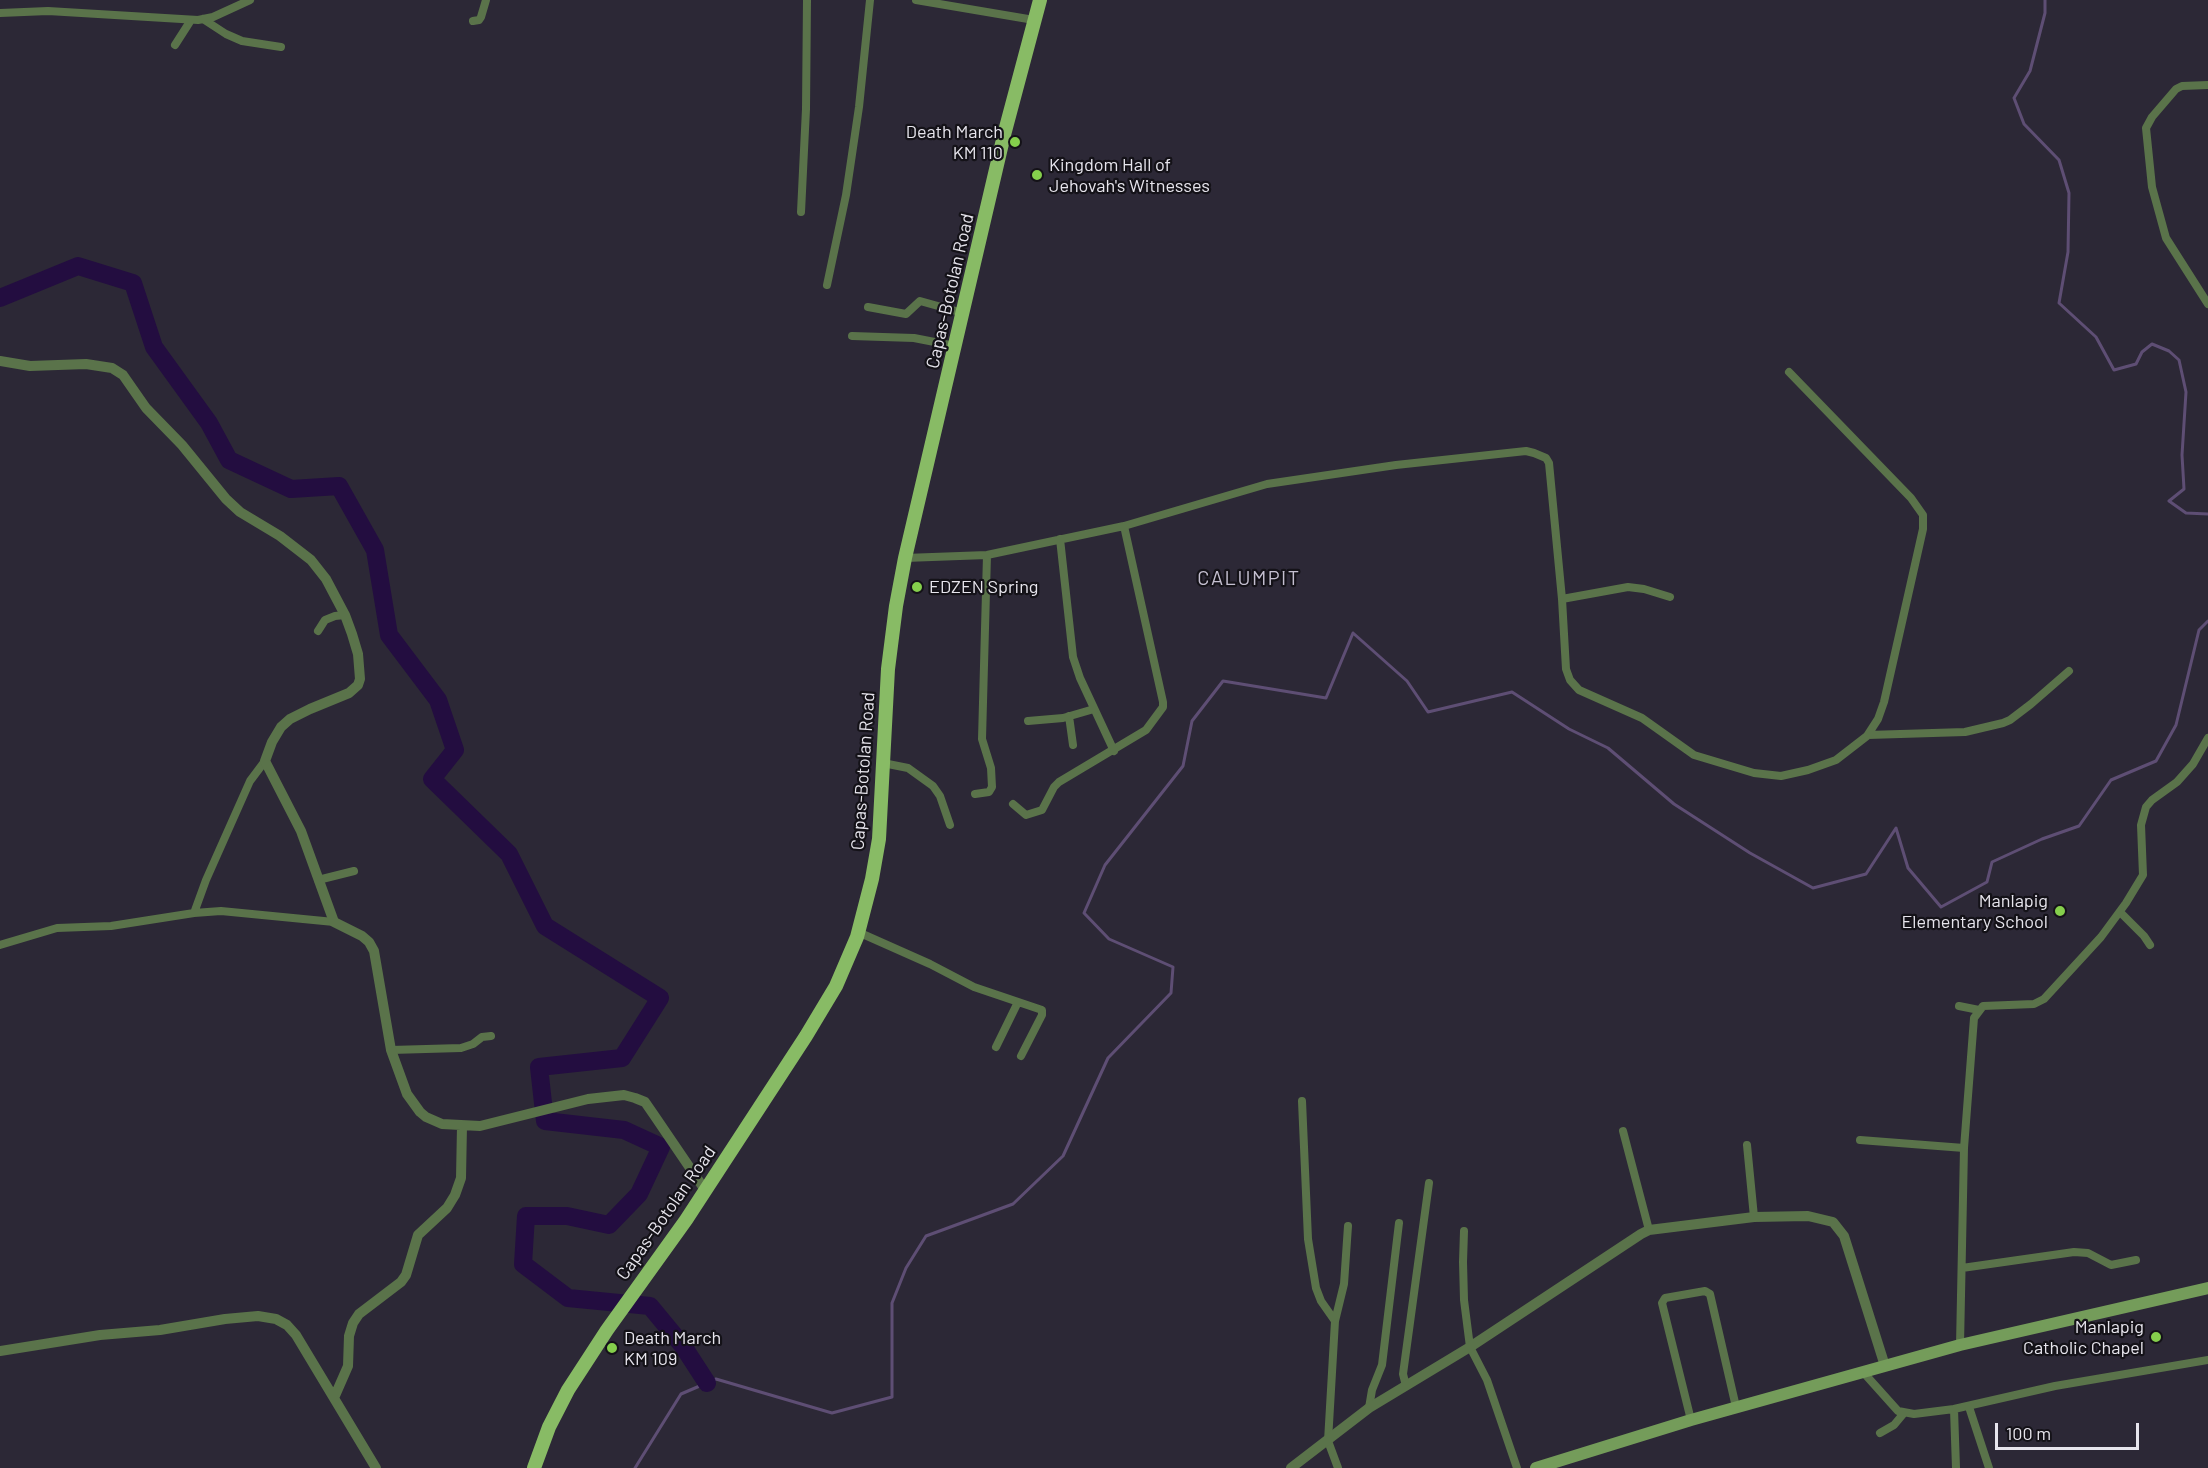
<!DOCTYPE html>
<style>
body{margin:0}
#map{position:relative;width:2208px;height:1468px;overflow:hidden;background:#2c2836;font-family:Barlow,sans-serif}
canvas{display:block}
.scale{position:absolute;left:1995px;top:1423px;width:144px;height:27px;box-sizing:border-box;border:3px solid #e7e5ed;border-top:0;padding-left:8px;font-size:18px;line-height:21px;white-space:nowrap;color:#e7e5ed;-webkit-text-stroke:4px #141218;paint-order:stroke}
</style>
<div id="map">
<canvas width="2208" height="1468"></canvas>
<div class="scale">100 m</div>
</div>
<script>
const context = document.querySelector('canvas').getContext('2d');
context.lineJoin = 'round';
const shape = rows => new Path2D(rows.map(r => 'M' + r).join(''));
function trace(path, color, width, dash) { context.strokeStyle = color; context.lineWidth = width; context.lineCap = dash ? 'butt' : 'round'; context.setLineDash(dash || []); context.stroke(path); }
function write(font, color, halo, rows, align = 'center') {
  context.font = font + ' Barlow,sans-serif'; context.lineWidth = 4.5; context.setLineDash([]); context.textBaseline = 'middle'; context.strokeStyle = halo; context.fillStyle = color; for (const [text, x, y, turn = 0] of rows) {
    context.save(); context.translate(x, y); context.rotate((+turn || 0) * Math.PI / 180); context.textAlign = isNaN(turn) ? turn : align; if (halo) context.strokeText(text, 0, 0); context.fillText(text, 0, 0); context.restore();
  }
}
trace(shape([
 [2045,0,2045,13,2030,71,2014,98,2024,124,2059,160,2069,193,2068,252,2059,303,2096,337,2114,370,2136,364,2142,352,2152,344,2169,351,2179,360,2186,392,2182,455,2184,489,2169,501,2186,513,2208,514],
 [635,1468,681,1394,716,1379,832,1413,892,1397,892,1303,906,1268,926,1236,1013,1204,1063,1156,1108,1058,1171,993,1173,967,1109,939,1084,913,1105,865,1183,766,1192,721,1223,681,1326,698,1353,633,1407,681,1428,712,1512,692,1569,729,1608,748,1674,804,1750,853,1813,888,1866,874,1896,828,1908,868,1941,907,1987,882,1992,862,2042,839,2079,826,2111,780,2156,761,2176,725,2199,630,2208,621]
]), '#5e4e74', 3);
trace(shape([
 [0,298,78,266,133,283,154,347,209,423,229,460,291,489,339,486,375,550,389,635,438,700,455,750,432,779,509,854,545,926,660,998,622,1058,539,1067,545,1121,624,1130,661,1147,639,1194,609,1225,567,1216,526,1216,523,1264,568,1298,650,1306,683,1346,707,1383]
]), '#230d40', 18);
trace(shape([
 [916,0,1034,20],
 [0,13,48,11,198,20,213,17,250,0],
 [203,19,226,34,242,41,281,47],
 [473,21,479,20,481,17,486,0],
 [175,45,191,20],
 [2208,85,2182,86,2176,89,2152,117,2146,128,2152,187,2166,238,2208,304],
 [801,212,806,109,807,0],
 [827,285,846,195,859,107,870,0],
 [868,307,906,314,920,301,963,313],
 [852,336,914,338,955,346],
 [1060,539,1073,657,1080,678,1114,751],
 [905,558,987,555,1124,526,1267,484,1396,465,1526,451,1534,453,1546,458,1549,463,1562,599,1566,669,1570,680,1579,690,1642,718,1694,755,1754,773,1781,776,1808,770,1836,760,1867,736,1878,719,1884,702,1923,529,1923,515,1911,498,1789,372],
 [1562,599,1628,587,1644,589,1670,597],
 [318,631,325,620,335,616,345,615],
 [1069,716,1073,745],
 [1028,721,1063,718,1094,709],
 [1868,735,1965,732,2003,723,2010,720,2031,704,2069,671],
 [883,763,908,768,933,786,940,796,950,825],
 [975,794,989,792,992,787,991,768,982,739,987,555],
 [1013,804,1026,815,1042,810,1054,787,1059,782,1146,730,1163,707,1163,702,1124,526],
 [318,880,354,871],
 [2120,912,2144,936,2150,945],
 [194,913,206,880,250,781,265,761],
 [858,932,930,964,974,987,1042,1010,1042,1015,1021,1056],
 [0,945,57,928,111,926,194,913,221,911,334,922],
 [1959,1006,1979,1010],
 [996,1047,1018,1002],
 [391,1050,461,1048,473,1044,482,1037,491,1036],
 [1302,1101,1308,1239,1316,1288,1321,1301,1335,1321,1328,1441,1338,1468],
 [1623,1131,1649,1230],
 [1860,1140,1964,1148],
 [1747,1145,1754,1217],
 [1464,1231,1463,1262,1464,1300,1470,1347,1487,1380,1517,1468],
 [1962,1268,2074,1252,2088,1253,2111,1265,2136,1260],
 [1335,1321,1344,1284,1348,1226],
 [1960,1345,1964,1148,1974,1018,1983,1006,2034,1004,2044,999,2101,937,2126,903,2143,875,2141,825,2146,807,2152,800,2177,782,2193,764,2208,738],
 [1863,1372,1898,1411,1914,1414,1954,1409,1956,1468],
 [1406,1386,1403,1374,1429,1183],
 [1969,1407,1989,1468],
 [1369,1408,1372,1390,1382,1365,1399,1223],
 [1954,1409,2055,1386,2208,1360],
 [1691,1420,1662,1303,1665,1298,1705,1291,1710,1294,1736,1407],
 [1880,1433,1894,1425,1904,1413]
]), '#5a734a', 8);
trace(shape([
 [0,361,30,366,86,364,112,368,123,375,146,408,182,445,226,499,240,512,280,536,311,560,326,579,345,615,352,634,358,654,360,679,358,685,349,693,310,709,290,719,281,727,272,742,265,761,301,831,334,922,362,936,369,942,374,951,391,1050,407,1094,420,1112,426,1117,442,1124,480,1126,588,1099,624,1095,635,1098,645,1102,654,1115,705,1190],
 [0,1351,100,1335,160,1330,225,1319,258,1316,276,1319,287,1325,296,1335,376,1468],
 [334,1398,348,1366,349,1336,353,1323,359,1314,401,1282,406,1275,418,1235,447,1208,455,1195,461,1178,462,1126],
 [1291,1468,1369,1408,1470,1347,1641,1234,1649,1230,1754,1217,1808,1216,1833,1222,1844,1236,1885,1366]
]), '#5a734a', 10);
trace(shape([
 [1536,1468,1691,1420,1960,1345,2208,1288]
]), '#749c5a', 12);
trace(shape([
 [534,1468,549,1427,568,1390,607,1330,686,1220,806,1036,836,986,857,937,872,879,879,839,888,669,896,606,905,558,1004,135,1040,0]
]), '#88bb65', 14);
for (const [x, y, r, color] of [
 [1015,142,6,"#85cf4c"],
 [1037,175,6,"#85cf4c"],
 [917,587,6,"#85cf4c"],
 [2060,911,6,"#85cf4c"],
 [2156,1337,6,"#85cf4c"],
 [612,1348,6,"#85cf4c"]
]) { const dot = new Path2D(); dot.arc(x, y, r, 0, 2 * Math.PI); context.fillStyle = color; context.fill(dot); trace(dot, '#141218', 2); }
write('18px', '#e7e5ed', '#141218', [
 ["Death March",1003,132],
 ["KM 110",1003,153],
 ["Kingdom Hall of",1049,165,"left"],
 ["Jehovah's Witnesses",1049,186,"left"],
 ["EDZEN Spring",929,587,"left"],
 ["Manlapig",2048,901],
 ["Elementary School",2048,922],
 ["Manlapig",2144,1327],
 ["Catholic Chapel",2144,1348],
 ["Death March",624,1338,"left"],
 ["KM 109",624,1359,"left"]
], 'right');
write('18px', '#e7e5ed', '#141218', [
 ["Capas-Botolan Road",950,291,-77],
 ["Capas-Botolan Road",863,771,-86],
 ["Capas-Botolan Road",666,1213,-55]
]);
context.letterSpacing = '1.5px';
write('20px', '#c4bfd0', '#141218', [
 ["CALUMPIT",1249,578]
]);
context.letterSpacing = '0px';
</script>
